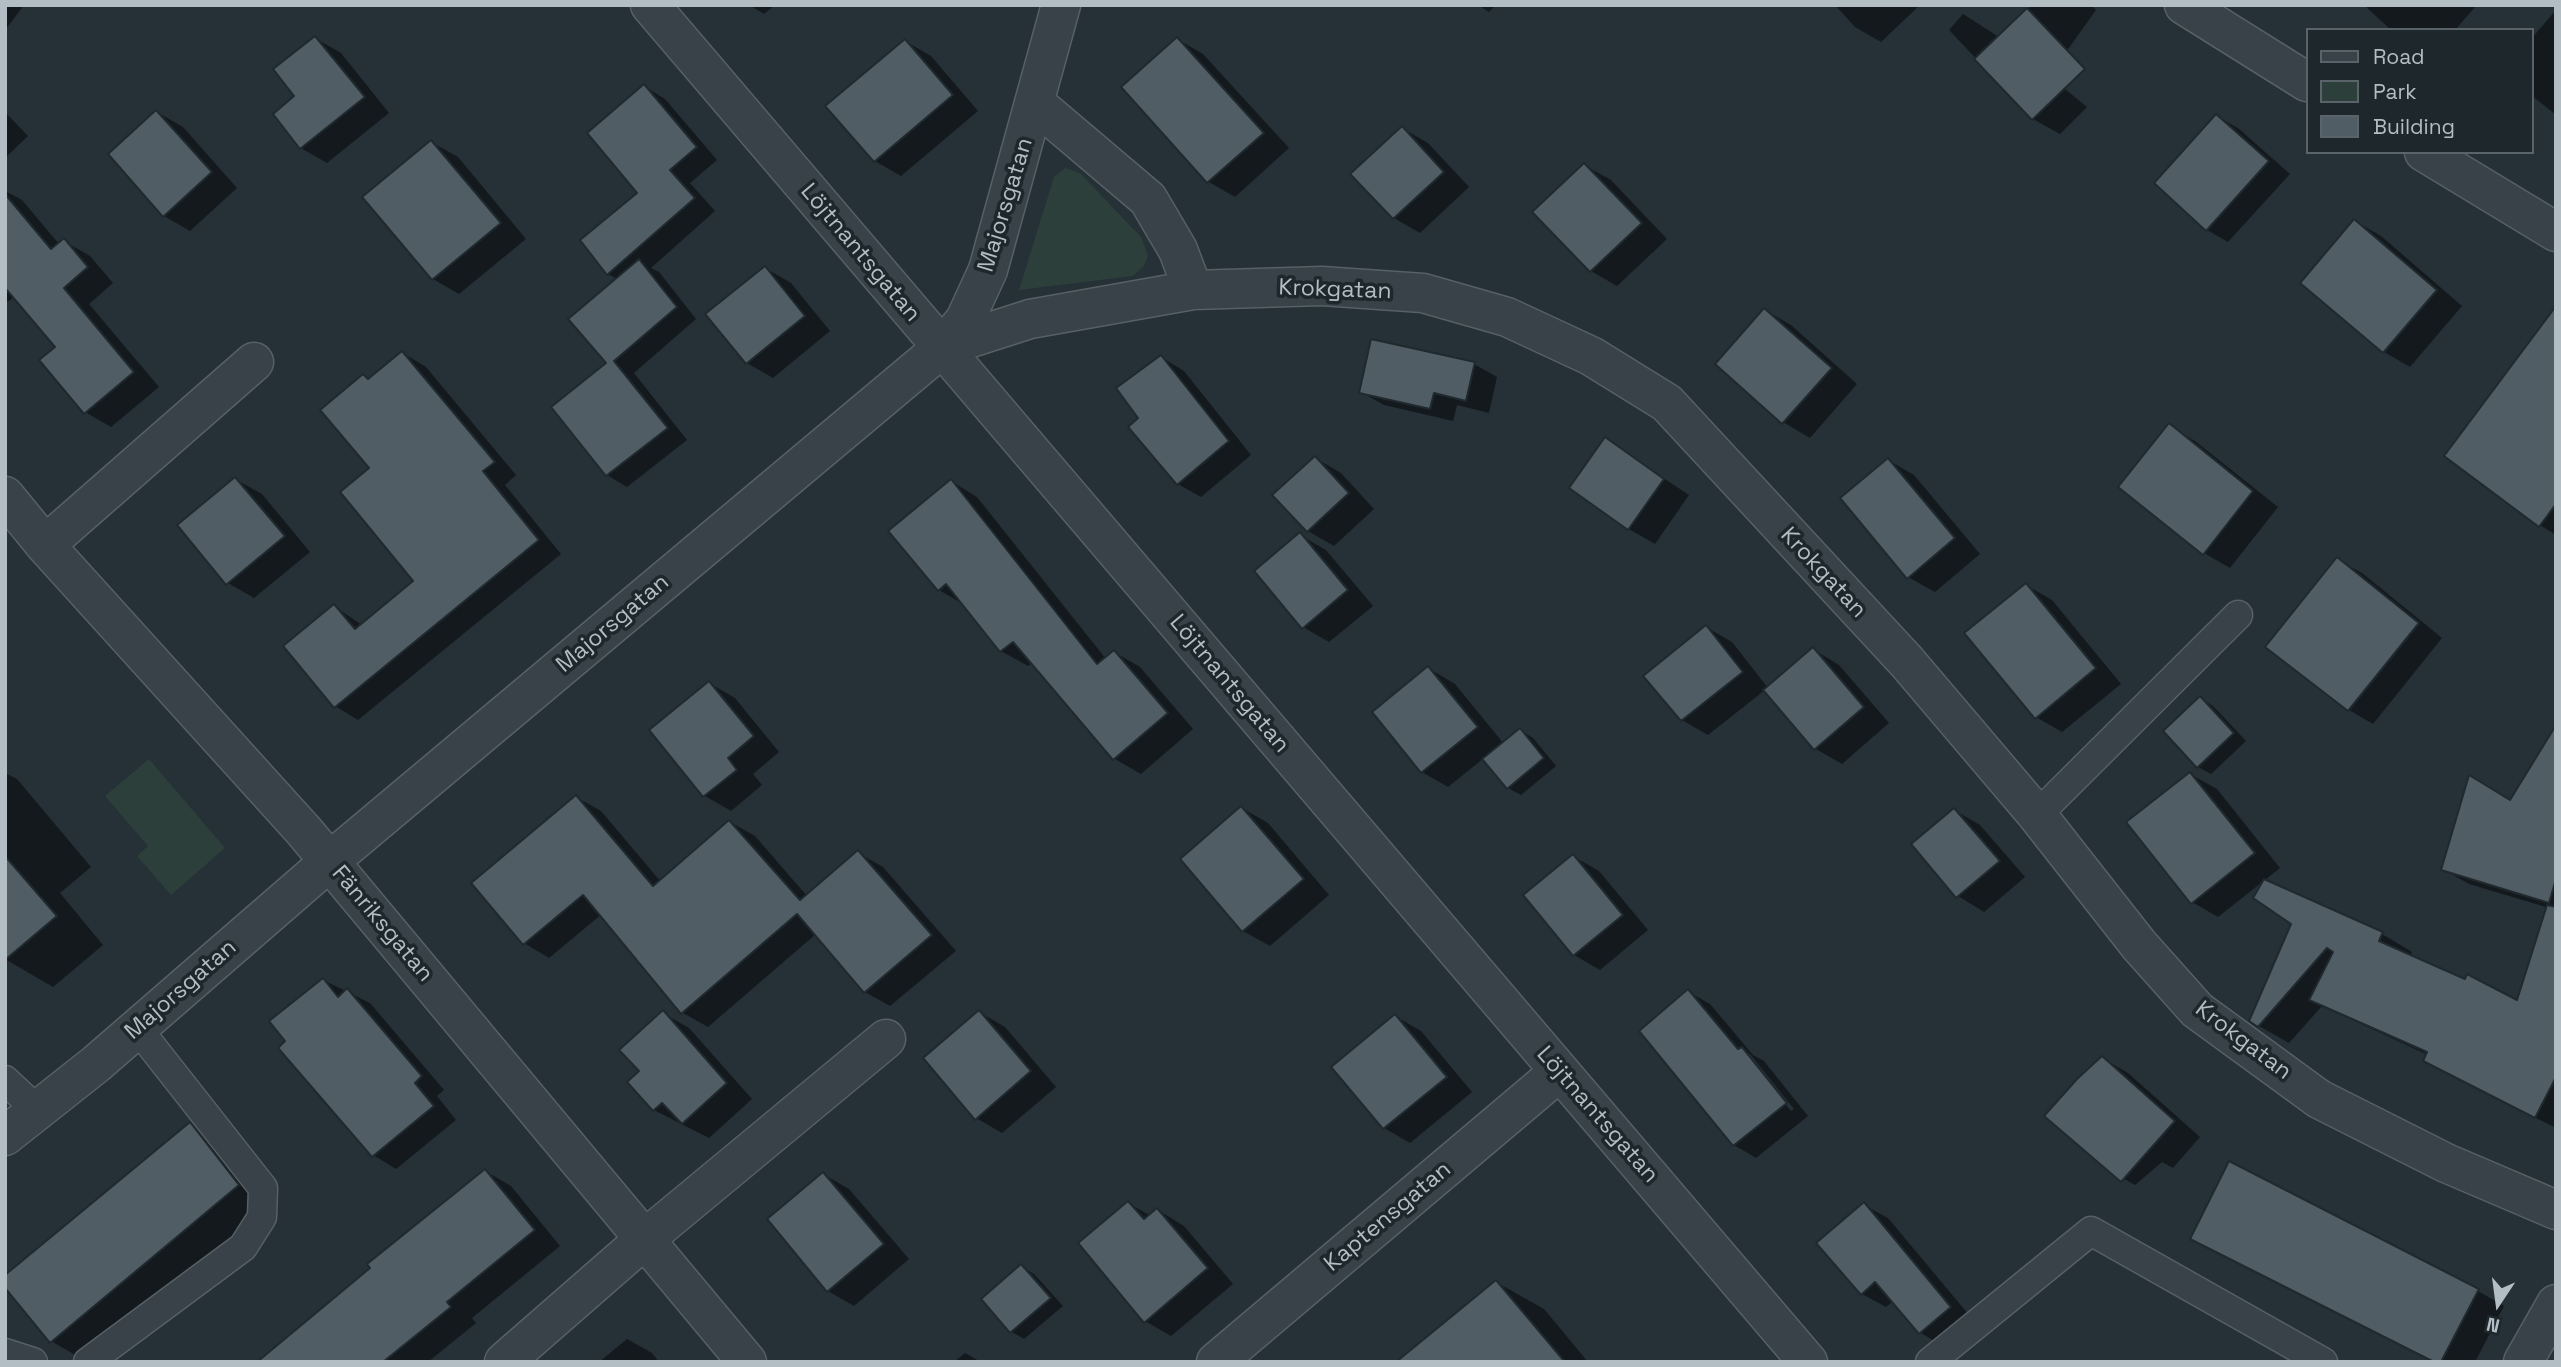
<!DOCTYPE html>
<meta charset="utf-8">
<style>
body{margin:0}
#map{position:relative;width:2561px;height:1367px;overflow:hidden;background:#253037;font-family:"Space Grotesk",sans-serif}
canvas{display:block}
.frame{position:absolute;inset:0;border:7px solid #b3bdc4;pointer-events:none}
.legend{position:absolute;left:2306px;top:28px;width:228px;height:126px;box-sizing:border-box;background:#1d272c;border:2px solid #596369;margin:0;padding:9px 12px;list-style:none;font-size:21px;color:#b3bdc4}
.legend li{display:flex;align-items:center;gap:14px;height:35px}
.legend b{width:35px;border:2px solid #596369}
.north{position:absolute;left:2463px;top:1269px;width:70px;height:70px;-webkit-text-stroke:5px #1d272c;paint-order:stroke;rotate:193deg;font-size:19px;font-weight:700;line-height:28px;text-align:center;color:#b3bdc4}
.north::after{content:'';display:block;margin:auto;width:24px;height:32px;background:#b3bdc4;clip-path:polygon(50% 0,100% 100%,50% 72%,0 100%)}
</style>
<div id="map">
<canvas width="2561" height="1367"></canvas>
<div class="frame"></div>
<ul class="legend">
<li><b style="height:9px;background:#384248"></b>Road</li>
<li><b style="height:19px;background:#2c3f3a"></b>Park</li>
<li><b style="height:19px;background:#505d65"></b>Building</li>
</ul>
<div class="north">N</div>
</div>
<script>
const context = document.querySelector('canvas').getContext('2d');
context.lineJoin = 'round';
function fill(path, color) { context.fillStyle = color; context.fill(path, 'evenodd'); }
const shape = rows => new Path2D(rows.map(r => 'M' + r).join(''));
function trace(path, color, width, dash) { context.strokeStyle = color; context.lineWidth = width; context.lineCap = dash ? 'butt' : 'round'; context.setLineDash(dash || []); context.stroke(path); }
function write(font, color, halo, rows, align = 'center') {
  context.font = font + ' "Space Grotesk",sans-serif'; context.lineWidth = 7; context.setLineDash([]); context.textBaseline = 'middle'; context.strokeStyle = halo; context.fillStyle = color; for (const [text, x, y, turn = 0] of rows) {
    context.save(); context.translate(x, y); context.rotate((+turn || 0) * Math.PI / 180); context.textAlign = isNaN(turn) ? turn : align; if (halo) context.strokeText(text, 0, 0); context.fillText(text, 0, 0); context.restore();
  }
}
fill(shape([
 [1065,168,1080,173,1141,237,1148,256,1144,266,1133,276,1019,290,1054,177],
 [149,759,225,848,171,895,137,856,148,846,105,796]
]), '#2c3f3a');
fill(shape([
 [5,5,24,5,6,29,5,29],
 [749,5,775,5,764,14],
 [1478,5,1496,5,1489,12],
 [1835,5,1920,5,1881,42,1855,27],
 [2032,5,2091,5,2096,10,2049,76,2087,107,2060,134,2033,119,1949,30,1963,14,1999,37],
 [2364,5,2477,5,2455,30,2391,30],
 [2556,10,2556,115,2531,95,2531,39],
 [315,38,341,53,389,113,327,163,301,148,296,96],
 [1177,39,1203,54,1289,148,1235,197,1209,182,1123,87],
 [905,41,931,56,978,111,901,176,875,161],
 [644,86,665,99,717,160,690,183,715,211,651,268,659,272,696,319,634,373,687,440,627,487,607,475,609,363,617,279,608,274,582,241,640,193],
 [5,112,28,136,5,158],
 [157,112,183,127,237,188,190,231,164,216],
 [2216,116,2238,128,2290,174,2228,242,2207,230],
 [1402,128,1428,143,1469,187,1420,233,1394,218],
 [431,142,458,157,526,239,459,294,433,279],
 [1584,165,1611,180,1667,239,1617,286,1591,271],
 [5,191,22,200,59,244,64,241,90,256,113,283,89,304,159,387,111,427,85,412,57,347,15,297,5,303],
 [2355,221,2381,236,2462,306,2410,367,2384,352],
 [765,268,791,283,830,331,773,378,747,363],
 [1765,310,1791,325,1857,384,1810,438,1783,422,1717,364],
 [2556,322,2556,535,2540,525],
 [403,353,426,367,516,475,505,485,561,554,358,720,335,706,334,606,362,625,415,582,371,469,363,376,370,380],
 [1161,357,1184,371,1251,455,1201,497,1178,484,1140,419],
 [1474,364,1497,377,1489,413,1457,405,1453,421,1384,405,1361,392],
 [2169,426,2195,441,2278,507,2230,568,2204,553],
 [1606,440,1689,495,1655,544,1629,529],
 [1315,458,1341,473,1374,509,1334,546,1308,531],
 [1888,460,1914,475,1980,554,1935,592,1908,577],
 [235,479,262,494,310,552,254,598,228,583],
 [951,481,977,497,1106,659,1114,652,1140,667,1193,729,1141,774,1115,759,1033,662,1028,666,1001,651,965,605,939,590],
 [1300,535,1326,550,1373,606,1329,642,1303,627],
 [2337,559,2362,573,2442,638,2373,724,2349,710],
 [2026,585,2052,600,2121,684,2062,732,2036,717],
 [1706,627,1732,642,1768,688,1813,649,1839,665,1889,723,1842,764,1816,749,1765,690,1708,735,1682,720],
 [1428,668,1455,684,1504,744,1520,730,1533,738,1556,766,1521,795,1508,788,1484,758,1448,787,1422,772,1374,712],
 [709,683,735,698,779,752,753,774,762,785,731,811,705,796],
 [2200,698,2213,706,2246,741,2211,774,2198,767],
 [2556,734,2556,910,2469,884,2443,869,2511,802],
 [5,773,17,779,91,867,60,893,103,945,53,987,5,959],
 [2190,774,2217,789,2280,868,2218,917,2192,902],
 [576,797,601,811,661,882,730,822,755,836,807,896,858,853,883,867,956,951,890,1006,865,992,816,934,708,1027,683,1013,602,914,549,958,524,943],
 [1242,808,1268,823,1329,895,1270,946,1243,931,1182,859],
 [1954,810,1980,825,2025,877,1984,912,1958,896],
 [1573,856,1599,871,1648,930,1600,970,1574,955],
 [2293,923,2382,934,2412,952,2410,957,2518,1002,2556,945,2556,1128,2456,1078,2428,1055,2322,1006,2289,1043,2259,1026],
 [323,980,370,1003,444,1090,437,1096,456,1120,396,1169,373,1155,287,1041],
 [1689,992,1710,1004,1753,1055,1764,1061,1808,1116,1756,1158,1734,1145,1642,1031],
 [1745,1054,1750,1054,1794,1109,1791,1111],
 [979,1012,1005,1027,1056,1087,1002,1133,976,1118],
 [663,1013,689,1028,752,1099,709,1138,654,1110,641,1072],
 [1395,1016,1421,1031,1472,1092,1410,1143,1384,1128],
 [2102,1058,2128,1073,2200,1137,2173,1168,2162,1162,2135,1185,2109,1170],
 [190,1124,228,1146,276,1207,87,1362,51,1341],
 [485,1171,511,1186,560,1246,472,1318,476,1323,428,1362,295,1362],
 [823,1174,849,1189,909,1259,854,1306,828,1291],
 [1128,1203,1151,1216,1158,1210,1184,1226,1233,1284,1171,1336,1145,1321],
 [1864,1205,1888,1218,1974,1321,1944,1347,1921,1333,1893,1301,1886,1307,1862,1294],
 [1021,1266,1034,1274,1063,1306,1024,1339,1012,1332,983,1299],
 [1496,1282,1544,1309,1588,1362,1399,1362],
 [2478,1291,2504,1306,2475,1362,2434,1362],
 [627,1339,652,1353,659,1362,599,1362],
 [965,1353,981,1362,954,1362]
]), '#0007');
const building = shape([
 [2027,8,2085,69,2032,120,1974,59,2027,8],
 [315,36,365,97,300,149,273,114,294,96,273,69,315,36],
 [1177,37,1264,133,1207,183,1121,87,1177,37],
 [905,39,953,95,874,162,825,106,905,39],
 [644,84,697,147,670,170,695,198,607,275,580,240,637,193,587,133,644,84],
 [156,110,212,172,163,217,108,154,156,110],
 [2216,114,2269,161,2206,231,2154,183,2216,114],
 [1402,126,1444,172,1393,219,1350,174,1402,126],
 [431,140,501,223,432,280,362,197,431,140],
 [1584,163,1642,223,1590,272,1532,212,1584,163],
 [5,194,51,249,64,238,88,267,64,288,134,372,84,414,39,360,55,347,5,288,5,194],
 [2354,219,2437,290,2383,353,2300,283,2354,219],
 [639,259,677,307,614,361,668,428,606,476,551,407,606,363,568,319,639,259],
 [765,266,805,316,746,364,705,314,765,266],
 [2556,306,2556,504,2539,527,2444,456,2556,306],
 [1764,308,1832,368,1782,424,1715,364,1764,308],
 [1371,339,1475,362,1466,401,1434,393,1430,409,1359,393,1371,339],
 [402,351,495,462,483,471,539,540,334,708,283,646,334,604,355,629,413,581,340,492,369,468,320,410,363,374,368,379,402,351],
 [1161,355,1229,441,1177,485,1128,427,1138,418,1116,388,1161,355],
 [2169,423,2253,491,2203,555,2118,487,2169,423],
 [1605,437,1664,479,1628,530,1569,488,1605,437],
 [1315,456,1349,493,1307,532,1272,495,1315,456],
 [1888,458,1955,538,1907,579,1840,498,1888,458],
 [235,477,285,536,226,585,177,525,235,477],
 [951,479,1097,664,1114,650,1168,713,1113,760,1013,642,1000,652,946,584,938,591,888,531,951,479],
 [1300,532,1348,590,1302,629,1254,571,1300,532],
 [2337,557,2419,623,2348,711,2265,647,2337,557],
 [2026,583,2096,668,2035,719,1964,633,2026,583],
 [1706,625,1743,672,1681,721,1643,676,1706,625],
 [1813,647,1864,707,1814,750,1763,690,1813,647],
 [1428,666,1478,727,1421,773,1372,712,1428,666],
 [709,681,754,736,728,758,737,770,703,797,649,730,709,681],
 [2200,696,2234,733,2197,768,2163,731,2200,696],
 [2556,725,2556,879,2549,903,2441,870,2469,775,2510,800,2556,725],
 [1520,728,1544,758,1507,789,1482,759,1520,728],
 [2190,772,2255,853,2191,904,2126,822,2190,772],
 [576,795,653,886,729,820,800,900,858,850,932,935,864,993,797,914,681,1014,583,895,523,945,471,883,576,795],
 [1241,806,1304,879,1242,932,1180,859,1241,806],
 [1954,808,2000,861,1956,898,1911,844,1954,808],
 [1573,854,1623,915,1573,956,1523,895,1573,854],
 [5,856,57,916,5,960,5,856],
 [2264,879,2383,932,2379,941,2465,979,2467,974,2517,1000,2547,905,2556,907,2556,1077,2535,1118,2423,1061,2427,1052,2309,1000,2333,952,2327,948,2258,1027,2249,1021,2291,924,2253,898,2264,879],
 [323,978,338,997,347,988,422,1076,415,1083,434,1106,372,1157,278,1048,285,1041,269,1021,323,978],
 [1688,989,1738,1049,1742,1047,1787,1103,1733,1146,1639,1031,1688,989],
 [663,1010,727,1083,682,1124,662,1103,653,1111,627,1082,639,1071,619,1050,663,1010],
 [979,1010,1031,1071,975,1120,923,1058,979,1010],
 [1395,1014,1447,1077,1383,1129,1331,1067,1395,1014],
 [2102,1056,2175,1121,2121,1182,2044,1116,2077,1079,2102,1056],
 [190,1122,239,1185,50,1343,5,1288,5,1275,190,1122],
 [2229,1161,2479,1289,2441,1362,2434,1362,2190,1239,2229,1161],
 [485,1169,535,1230,447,1302,451,1307,383,1362,257,1362,370,1268,367,1264,485,1169],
 [823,1172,884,1244,827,1292,767,1219,823,1172],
 [1128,1201,1144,1219,1157,1208,1208,1268,1144,1323,1078,1243,1128,1201],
 [1864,1202,1951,1307,1919,1334,1875,1282,1861,1295,1816,1243,1864,1202],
 [1021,1264,1051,1298,1010,1333,981,1299,1021,1264],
 [1496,1280,1565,1362,1396,1362,1496,1280]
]);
fill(building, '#505d65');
trace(building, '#1f292e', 2);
const lane = shape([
 [2037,815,2238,615],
 [5,1080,36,1109],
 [5,1353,33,1362],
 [88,1362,243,1247,262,1217,263,1188,138,1029],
 [1930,1362,2091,1231,2323,1362]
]);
const street = shape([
 [650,5,1808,1362],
 [2184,5,2307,82],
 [1036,104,1148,199,1178,250,1193,290],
 [2424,152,2556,232],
 [943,347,1030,319,1193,290,1322,286,1423,293,1507,317,1591,356,1667,403,1907,662,2037,815,2139,945,2197,1010,2319,1099,2446,1163,2556,1210],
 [5,496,45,545,304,831,747,1362],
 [45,545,254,362],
 [5,1136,96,1064,330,861,943,347,965,320,988,270,1061,5],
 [504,1362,646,1238,886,1039],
 [1216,1362,1559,1072],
 [2523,1362,2556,1304]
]);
trace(lane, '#566065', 31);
trace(street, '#566065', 41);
trace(lane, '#384248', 28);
trace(street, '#384248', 38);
write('23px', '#b3bdc4', '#1d272c', [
 ["Majorsgatan",1006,205,-73],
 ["Löjtnantsgatan",860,253,50],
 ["Krokgatan",1335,290,2],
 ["Krokgatan",1823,573,47],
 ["Majorsgatan",613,624,-40],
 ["Löjtnantsgatan",1229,684,50],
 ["Fänriksgatan",382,924,50],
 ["Majorsgatan",181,990,-41],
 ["Krokgatan",2243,1041,37],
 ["Löjtnantsgatan",1597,1115,49],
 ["Kaptensgatan",1388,1217,-40]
]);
</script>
